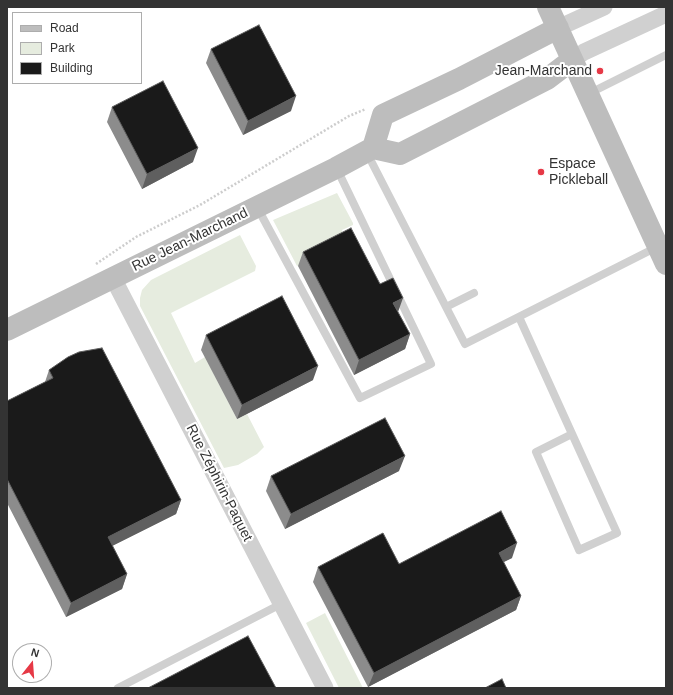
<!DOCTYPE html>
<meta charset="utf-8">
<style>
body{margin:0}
#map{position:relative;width:673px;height:695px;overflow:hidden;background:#fff;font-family:Arial,sans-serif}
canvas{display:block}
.frame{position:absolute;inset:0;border:8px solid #333;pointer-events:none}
.legend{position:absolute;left:12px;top:12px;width:130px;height:72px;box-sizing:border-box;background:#fff;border:1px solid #adadad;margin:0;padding:5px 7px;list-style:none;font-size:12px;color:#333}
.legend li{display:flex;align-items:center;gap:8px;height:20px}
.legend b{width:20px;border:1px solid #adadad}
.north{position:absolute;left:12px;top:643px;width:40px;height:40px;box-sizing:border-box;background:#fff;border:1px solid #adadad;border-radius:50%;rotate:17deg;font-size:11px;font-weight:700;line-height:16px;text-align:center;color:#333}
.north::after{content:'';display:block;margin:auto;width:14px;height:18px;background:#e63946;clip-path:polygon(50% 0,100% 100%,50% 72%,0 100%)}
</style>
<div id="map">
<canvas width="673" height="695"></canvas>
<div class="frame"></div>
<ul class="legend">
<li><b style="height:5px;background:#bdbdbd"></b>Road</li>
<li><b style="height:11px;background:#e6ecdf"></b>Park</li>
<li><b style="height:11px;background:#1a1a1a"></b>Building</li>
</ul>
<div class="north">N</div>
</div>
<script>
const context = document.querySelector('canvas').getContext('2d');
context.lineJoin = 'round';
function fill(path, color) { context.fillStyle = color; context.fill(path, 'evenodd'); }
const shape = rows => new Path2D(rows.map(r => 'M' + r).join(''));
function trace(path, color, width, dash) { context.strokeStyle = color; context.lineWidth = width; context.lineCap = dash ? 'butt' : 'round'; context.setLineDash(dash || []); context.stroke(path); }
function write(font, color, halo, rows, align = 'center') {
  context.font = font + ' Arial,sans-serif'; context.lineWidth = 4; context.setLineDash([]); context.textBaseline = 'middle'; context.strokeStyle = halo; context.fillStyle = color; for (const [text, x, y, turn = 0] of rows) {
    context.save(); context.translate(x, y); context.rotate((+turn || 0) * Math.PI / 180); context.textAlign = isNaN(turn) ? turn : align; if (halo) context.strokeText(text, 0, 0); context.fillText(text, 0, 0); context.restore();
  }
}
fill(shape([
 [337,193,353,223,353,225,342,230,344,242,297,266,273,220],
 [240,235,256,266,255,271,171,313,195,363,205,357,237,419,247,414,264,447,257,454,238,465,224,468,140,306,140,298,142,290,151,280],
 [325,613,363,688,339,688,306,623]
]), '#e6ecdf');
trace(shape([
 [96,264,136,237,200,205,349,116,366,109]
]), '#cdcdcd', 2.5, [2, 2]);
trace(shape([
 [588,94,666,55],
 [367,153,465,344,657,247],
 [257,207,360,398,431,364,337,169],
 [446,307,474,293],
 [519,317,617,533,579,550,536,452,572,434],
 [118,688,281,604]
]), '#d0d0d0', 8);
trace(shape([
 [558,28,604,7],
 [572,60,584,52,666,14],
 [113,278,325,688]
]), '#d0d0d0', 17);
trace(shape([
 [548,7,666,264],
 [373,148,383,115,459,79,558,28],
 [7,330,336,168,373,148,400,154,547,79,572,60]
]), '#bdbdbd', 22);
fill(shape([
 [211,49,291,111,243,135,206,63],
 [112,107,193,162,142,189,107,122],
 [303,252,380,284,410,334,405,349,354,375,298,266],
 [206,335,313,380,237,419,201,350],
 [49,370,181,500,176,514,112,546,127,574,122,589,66,617,7,503,7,401,45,382],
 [399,471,285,529,266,491,271,476],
 [512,558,503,562,521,596,516,610,368,687,313,582,318,567,399,564]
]), '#8c8c8c');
fill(shape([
 [296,96,291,111,243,135,248,121],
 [198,148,193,162,142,189,147,174],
 [403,298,398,312,393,303],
 [410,334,405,349,354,375,359,360],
 [318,366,313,380,237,419,242,405],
 [405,456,399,471,285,529,291,514],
 [181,500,176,514,102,551,108,537],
 [517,543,512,558,494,567,499,553],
 [127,574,122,589,66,617,71,603],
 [521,596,516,610,368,687,374,673]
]), '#5f5f5f');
const building = shape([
 [259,25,296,96,248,121,211,49,259,25],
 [163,81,198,148,147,174,112,107,163,81],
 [351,228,380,284,393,278,403,298,393,303,410,334,359,360,303,252,351,228],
 [282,296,318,366,242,405,206,335,282,296],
 [102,348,181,500,108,537,127,574,71,603,7,479,7,401,53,378,49,370,68,357,79,352,102,348],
 [385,418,405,456,291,514,271,476,385,418],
 [501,511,517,543,499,553,521,596,374,673,318,567,383,533,399,564,501,511],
 [248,636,276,688,148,688,248,636],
 [502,679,506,688,485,688,502,679]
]);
fill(building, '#1a1a1a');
trace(building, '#5f5f5f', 1);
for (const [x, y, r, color] of [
 [600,71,4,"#e63946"],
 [541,172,4,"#e63946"]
]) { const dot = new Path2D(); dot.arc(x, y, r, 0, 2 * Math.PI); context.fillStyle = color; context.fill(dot); trace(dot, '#fff', 1.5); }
write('14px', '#333', '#fff', [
 ["Jean-Marchand",592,71],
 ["Espace",549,164,"left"],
 ["Pickleball",549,180,"left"]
], 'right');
write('14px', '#333', '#fff', [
 ["Rue Jean-Marchand",190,240,-26],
 ["Rue Zéphirin-Paquet",219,483,63]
]);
</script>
